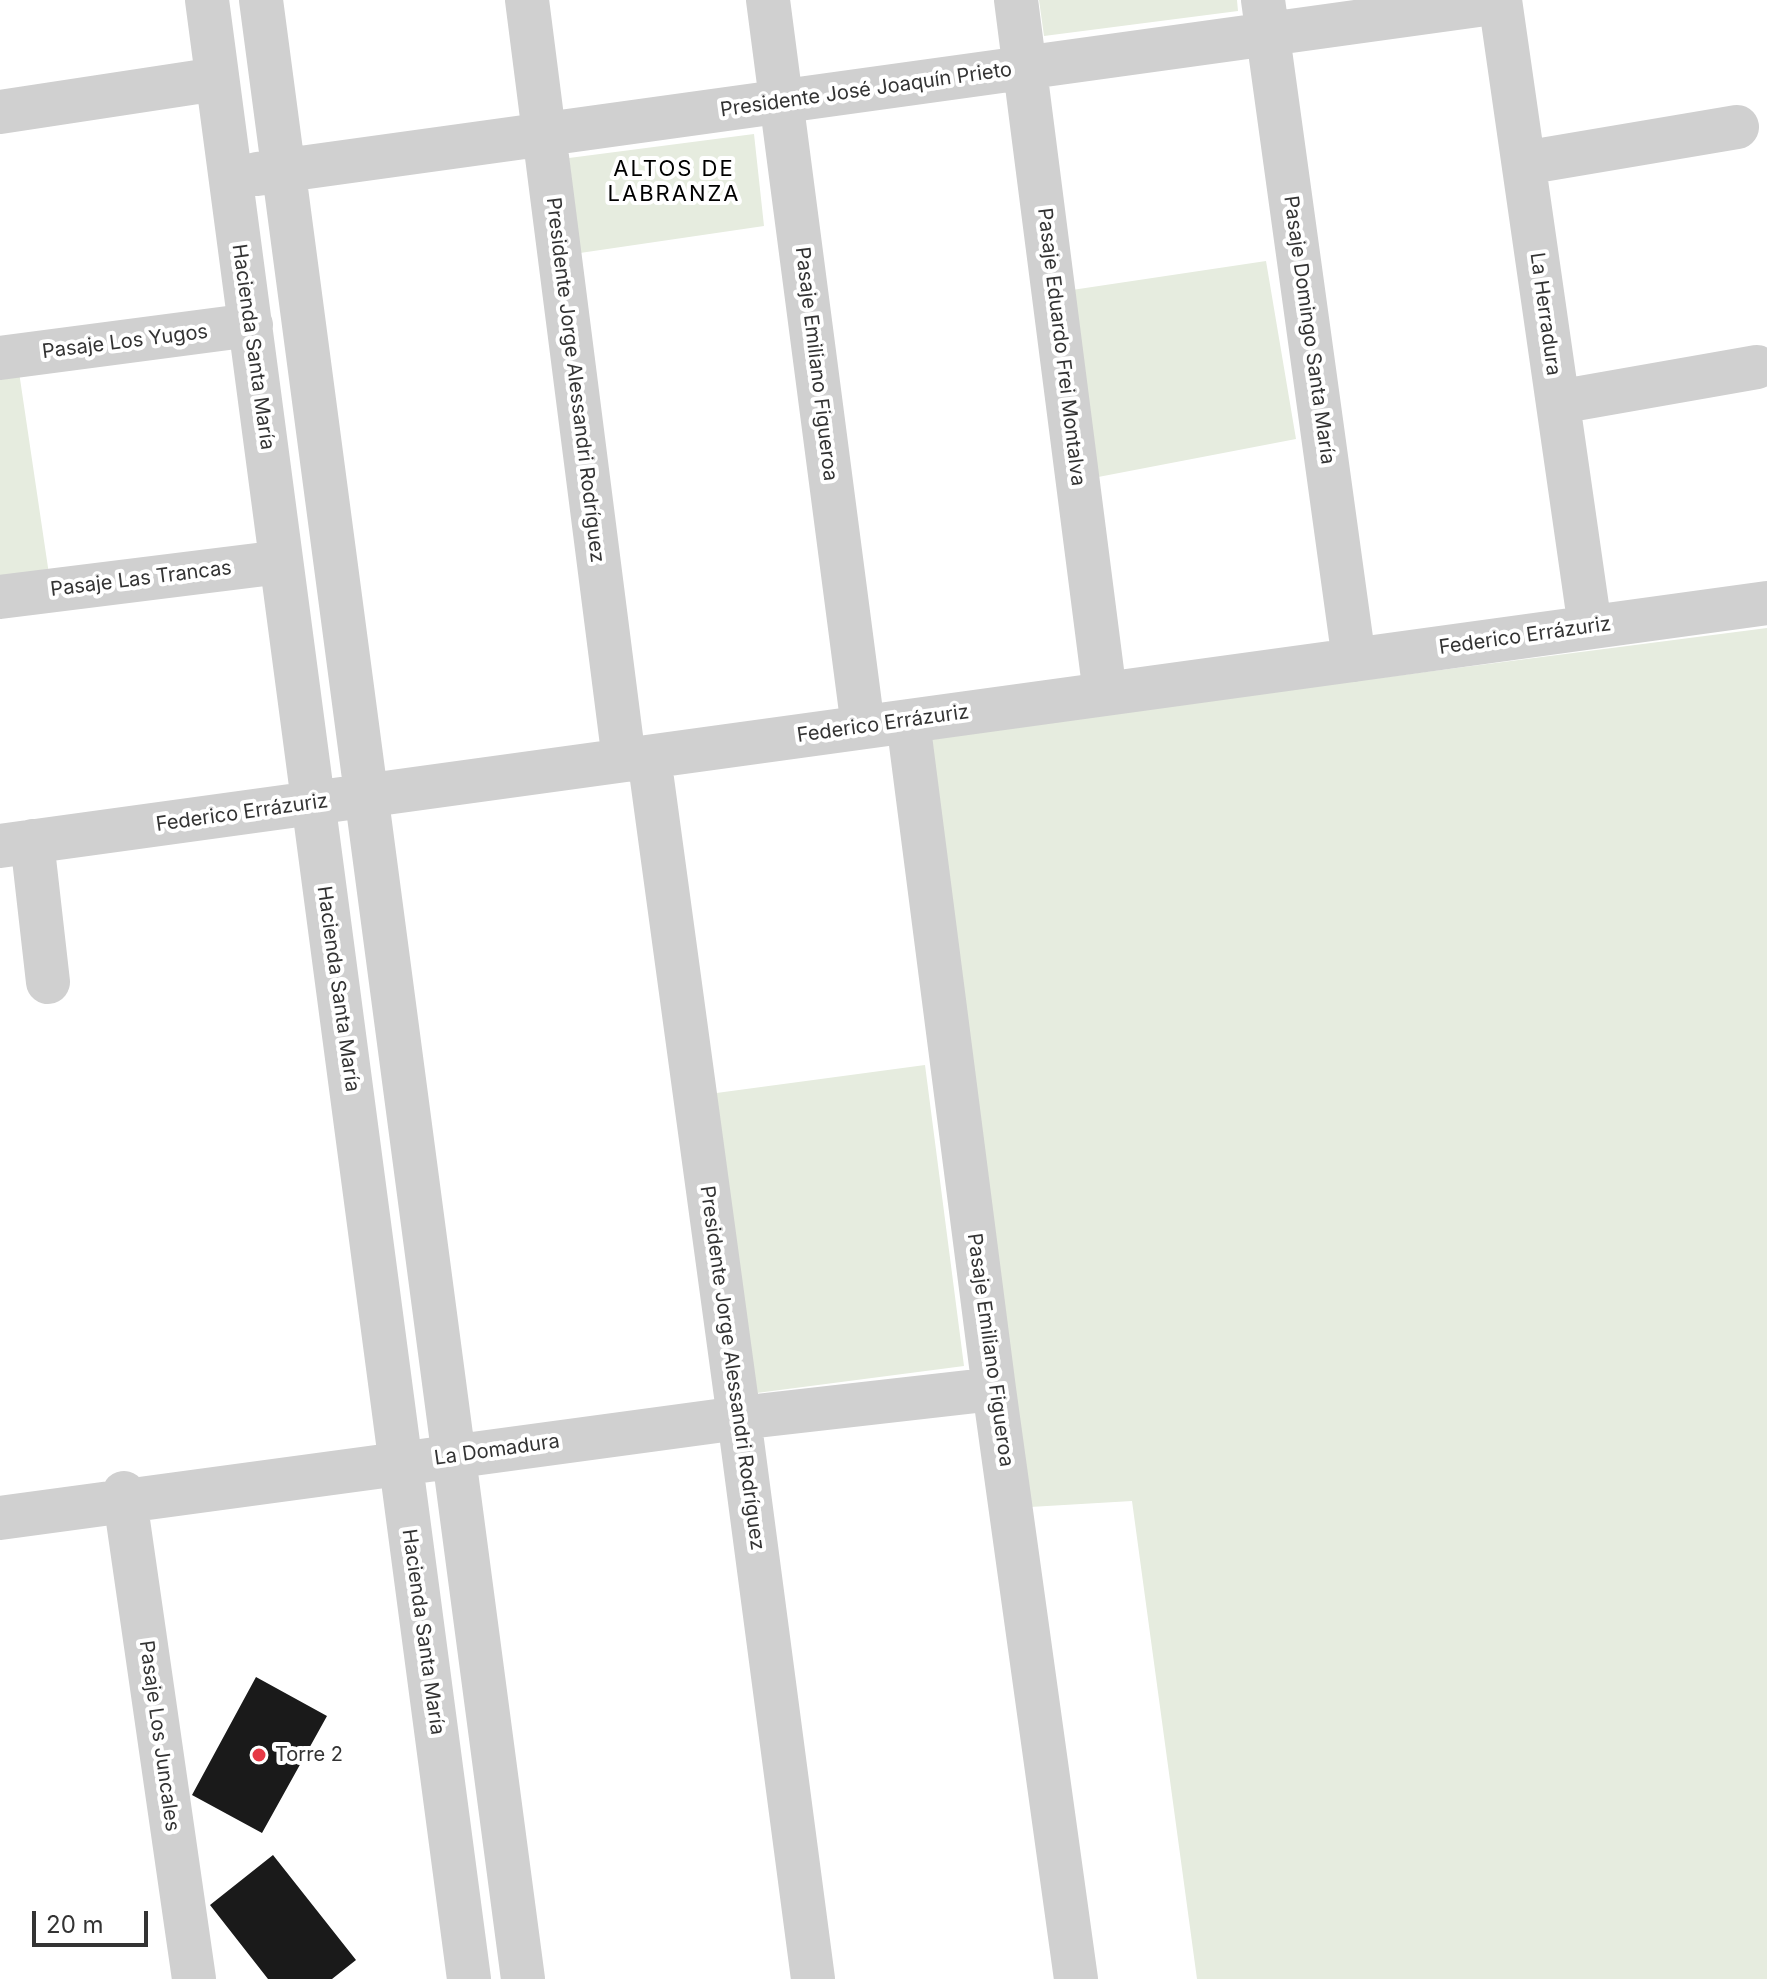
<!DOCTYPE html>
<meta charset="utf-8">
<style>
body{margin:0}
#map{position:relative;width:1767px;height:1979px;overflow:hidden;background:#fff;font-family:Inter,sans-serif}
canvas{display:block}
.scale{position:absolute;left:32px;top:1911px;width:116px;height:36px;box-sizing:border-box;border:4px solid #333;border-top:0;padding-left:10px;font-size:24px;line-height:28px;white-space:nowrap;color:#333;-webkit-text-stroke:6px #fff;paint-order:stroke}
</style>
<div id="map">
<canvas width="1767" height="1979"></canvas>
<div class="scale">20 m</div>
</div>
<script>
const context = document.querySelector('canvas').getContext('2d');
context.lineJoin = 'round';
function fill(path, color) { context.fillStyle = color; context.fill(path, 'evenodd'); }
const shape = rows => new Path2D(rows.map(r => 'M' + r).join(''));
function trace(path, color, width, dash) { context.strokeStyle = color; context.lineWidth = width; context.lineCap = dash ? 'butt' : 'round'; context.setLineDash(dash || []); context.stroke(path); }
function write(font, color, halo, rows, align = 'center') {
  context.font = font + ' Inter,sans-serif'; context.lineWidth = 8; context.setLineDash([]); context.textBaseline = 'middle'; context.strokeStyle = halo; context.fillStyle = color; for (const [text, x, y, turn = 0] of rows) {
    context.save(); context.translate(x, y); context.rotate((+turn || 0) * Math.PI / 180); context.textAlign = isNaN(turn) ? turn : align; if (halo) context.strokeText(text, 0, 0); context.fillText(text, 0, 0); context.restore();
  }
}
fill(shape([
 [1039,0,1237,0,1238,11,1044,36],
 [754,134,764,226,580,253,569,158],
 [1266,261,1296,439,1093,478,1072,290],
 [19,372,50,581,0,587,0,375],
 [1767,628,1767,1979,1197,1979,1132,1501,1030,1507,929,736],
 [925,1065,964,1366,749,1394,709,1094]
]), '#e6ecdf');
fill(shape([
 [256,1677,327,1716,262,1833,192,1795],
 [273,1855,356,1960,332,1979,268,1979,210,1905]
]), '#1a1a1a');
trace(shape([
 [207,0,469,1979],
 [261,0,523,1979],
 [527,0,624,760],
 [768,0,863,727],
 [1016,0,1105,694],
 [1263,0,1354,660],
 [1500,0,1590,627],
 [0,112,217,79],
 [1524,163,1737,127],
 [257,174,1500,2],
 [0,358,251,325],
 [1558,402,1757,367],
 [0,597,281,562],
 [908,721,994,1389,1076,1979],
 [649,757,739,1418,813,1979],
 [32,841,48,982],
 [0,846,1767,603],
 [124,1493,194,1979],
 [0,1518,739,1418,994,1389]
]), '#d0d0d0', 44);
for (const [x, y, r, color] of [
 [259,1755,8,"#e63946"]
]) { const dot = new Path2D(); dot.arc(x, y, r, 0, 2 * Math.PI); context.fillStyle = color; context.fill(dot); trace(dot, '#fff', 3); }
write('20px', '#333', '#fff', [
 ["Presidente José Joaquín Prieto",866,90,-8],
 ["La Herradura",1545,314,82],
 ["Pasaje Domingo Santa María",1309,330,82],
 ["Pasaje Los Yugos",125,342,-7],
 ["Hacienda Santa María",253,347,82],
 ["Pasaje Eduardo Frei Montalva",1061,347,83],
 ["Pasaje Emiliano Figueroa",816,364,83],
 ["Presidente Jorge Alessandri Rodríguez",575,380,83],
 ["Pasaje Las Trancas",141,579,-7],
 ["Federico Errázuriz",1525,636,-8],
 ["Federico Errázuriz",883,724,-8],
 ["Federico Errázuriz",242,813,-8],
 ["Hacienda Santa María",338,989,82],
 ["Pasaje Emiliano Figueroa",990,1350,82],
 ["Presidente Jorge Alessandri Rodríguez",732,1368,82],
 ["La Domadura",497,1450,-8],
 ["Hacienda Santa María",423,1632,82],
 ["Pasaje Los Juncales",159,1736,82]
]);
write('20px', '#333', '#fff', [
 ["Torre 2",275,1755]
], 'left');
context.letterSpacing = '2px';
write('22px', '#000', '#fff', [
 ["ALTOS DE",674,169],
 ["LABRANZA",674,194]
]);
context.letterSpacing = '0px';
</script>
